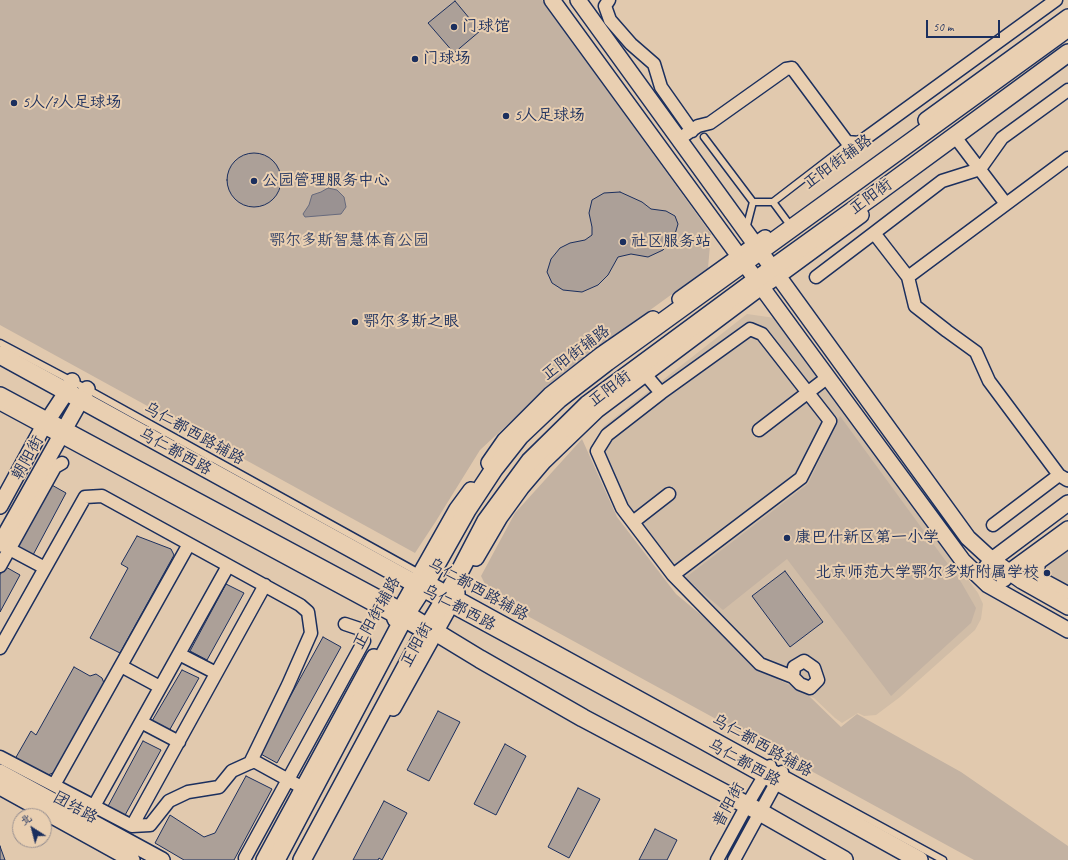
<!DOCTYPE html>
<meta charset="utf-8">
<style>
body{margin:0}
#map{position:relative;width:1068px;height:860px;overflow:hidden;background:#e1c9ae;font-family:Caveat,"LXGW WenKai TC",sans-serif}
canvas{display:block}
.north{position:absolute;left:12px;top:808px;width:40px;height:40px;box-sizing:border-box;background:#e9cfb1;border:1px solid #978f90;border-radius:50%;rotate:324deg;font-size:11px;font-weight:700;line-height:16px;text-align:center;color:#1b2f5e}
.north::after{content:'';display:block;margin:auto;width:14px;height:18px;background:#1b2f5e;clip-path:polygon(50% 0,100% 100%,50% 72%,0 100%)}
.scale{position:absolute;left:926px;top:20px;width:74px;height:18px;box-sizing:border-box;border:2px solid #1b2f5e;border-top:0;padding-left:5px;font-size:12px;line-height:14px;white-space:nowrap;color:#1b2f5e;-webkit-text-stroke:3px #e9cfb1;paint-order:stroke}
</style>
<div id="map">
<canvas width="1068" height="860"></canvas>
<div class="north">北</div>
<div class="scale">50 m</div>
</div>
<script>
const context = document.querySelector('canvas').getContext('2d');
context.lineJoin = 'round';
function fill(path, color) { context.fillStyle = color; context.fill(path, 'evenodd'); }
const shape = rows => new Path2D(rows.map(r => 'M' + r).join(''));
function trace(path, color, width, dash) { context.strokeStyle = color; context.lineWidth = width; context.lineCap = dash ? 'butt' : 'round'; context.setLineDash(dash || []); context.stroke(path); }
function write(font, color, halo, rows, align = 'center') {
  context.font = font + ' Caveat,"LXGW WenKai TC",sans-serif'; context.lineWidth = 4; context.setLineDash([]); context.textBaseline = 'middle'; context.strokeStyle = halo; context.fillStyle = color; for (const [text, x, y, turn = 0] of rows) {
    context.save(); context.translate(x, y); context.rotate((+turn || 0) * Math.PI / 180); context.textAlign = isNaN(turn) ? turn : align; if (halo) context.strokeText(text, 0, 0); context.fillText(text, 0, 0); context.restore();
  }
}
fill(shape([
 [747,314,775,318,833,396,978,593,983,604,981,619,975,630,900,697,876,715,864,716,858,713,842,723,835,718,814,698,799,693,769,676,619,513,592,446,604,426],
 [1068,535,1068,601,1027,579,1025,567]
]), '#d1bda7');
fill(shape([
 [0,0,542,0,711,234,708,268,562,374,480,450,436,521,415,553,0,325],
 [840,416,961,582,976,608,971,623,891,696,787,559,723,610,685,578,808,484],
 [582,439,617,517,676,594,779,680,807,694,841,727,857,714,961,772,1068,846,1068,860,974,860,491,596,481,576,515,513]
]), '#c3b2a2');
const water = shape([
 [328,188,337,190,344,197,346,207,341,214,305,217,303,214,309,205,312,195,321,192,328,188]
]);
fill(water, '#9a9292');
trace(water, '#676a7d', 1);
const building = shape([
 [455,1,480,31,454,53,428,23,455,1],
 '227 180a27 27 0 1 1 54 0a27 27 0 1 1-54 0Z',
 [620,192,642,202,651,209,666,211,675,216,678,224,675,234,663,250,648,257,631,254,618,257,608,275,598,285,582,292,563,290,552,283,547,272,551,259,560,248,570,243,585,240,592,235,592,227,589,213,592,200,604,193,620,192],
 [50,484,66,493,33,555,17,547,50,484],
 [137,536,171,549,174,555,120,653,90,638,128,568,121,564,137,536],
 [4,566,20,575,0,612,0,575,4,566],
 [785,571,823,622,790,647,752,596,785,571],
 [226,584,244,593,207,660,190,651,226,584],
 [323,637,341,647,277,763,259,753,323,637],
 [74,667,90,676,96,674,102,678,104,683,55,772,48,775,15,759,31,731,36,735,74,667],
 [182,670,199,678,169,731,152,721,182,670],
 [438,711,460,722,429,781,407,770,438,711],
 [143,741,161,750,124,817,107,808,143,741],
 [505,744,526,756,496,815,474,804,505,744],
 [246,776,272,789,234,860,184,860,155,843,170,815,204,837,215,833,246,776],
 [578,788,600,799,569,858,548,847,578,788],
 [384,801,407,813,382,860,379,858,378,860,353,860,384,801],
 [655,829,677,840,667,860,639,860,655,829],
 [0,846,1,849,5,860,0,860,0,846]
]);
fill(building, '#aca098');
trace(building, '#1b2f5e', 1);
const service = shape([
 [704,137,753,202,773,202,787,221],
 [773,202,851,142],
 [746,229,753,202],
 [0,343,87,389,421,574],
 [0,407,395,620],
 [429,579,449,590],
 [457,594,770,766,943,860],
 [403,624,421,634]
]);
const minor = shape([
 [609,0,605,6,610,20,631,44,654,64,661,87,692,131],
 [679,139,698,126,710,123,786,69,792,68,847,142,859,143,1056,0],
 [959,142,1006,204],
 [1068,158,908,277,915,306,947,331,976,352,989,381,1059,475,1067,480,1068,479],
 [874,233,942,181,980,169,1002,138,1068,90],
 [816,277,874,233,908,277],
 [645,374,661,393,607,435,597,451,622,508,673,575,760,664,793,677,800,684,810,688,818,680,814,668,804,661,794,667,793,677],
 [661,393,750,329,762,334,830,421,801,478,673,575],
 [759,430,828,377],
 [633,522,669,494],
 [993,525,1059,475],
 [1068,542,1039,563,1038,571,1044,580,1068,593],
 [0,566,55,467,62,463],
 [45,568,85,497,102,496,300,605,308,612,311,633,288,685,250,763],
 [0,648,45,568,0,544],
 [179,654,216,673],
 [121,666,160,687],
 [141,722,179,742],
 [0,757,132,826,150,825,169,801,188,792,219,787,232,771,254,761,303,788],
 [54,785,189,544],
 [94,806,228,566],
 [132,826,265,585],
 [245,858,364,641,360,629,345,624],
 [717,860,747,805,770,766],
 [734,860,782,772]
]);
const tertiary = shape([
 [552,0,801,341,963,561,988,585,1068,630],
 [578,0,968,538,992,560,1022,581,1068,607],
 [926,120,1068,17],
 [680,299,765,238],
 [489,463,505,440,550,395,601,355,653,319],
 [0,506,42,429,67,391,72,381],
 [0,544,87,389],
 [476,558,500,517,521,488,544,461,597,410,761,287,778,276,861,215],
 [986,568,992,560,1068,503],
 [1004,579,1009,572,1068,529],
 [395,619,457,509,471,490],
 [393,708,457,593],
 [0,772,162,860],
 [0,787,132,860],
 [264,860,374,657]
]);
const secondary = shape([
 [0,355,414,583,699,738,919,860],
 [0,396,406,614,480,659,583,718,760,812,844,860],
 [276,860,406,614,423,588,467,510,494,469,520,436,559,399,607,362,1068,28],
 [302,860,423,635,450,590,486,521,530,461,588,404,756,280,873,196,1068,53]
]);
trace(service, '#1b2f5e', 9);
trace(minor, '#1b2f5e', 15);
trace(tertiary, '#1b2f5e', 18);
trace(secondary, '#1b2f5e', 20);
trace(service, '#e9cfb1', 6);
trace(minor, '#e9cfb1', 12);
trace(tertiary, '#e9cfb1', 15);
trace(secondary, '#e9cfb1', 17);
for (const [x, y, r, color] of [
 [454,27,4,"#1b2f5e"],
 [415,59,4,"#1b2f5e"],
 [14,103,4,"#1b2f5e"],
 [506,116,4,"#1b2f5e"],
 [254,181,4,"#1b2f5e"],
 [623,242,4,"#1b2f5e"],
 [355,322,4,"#1b2f5e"],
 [787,538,4,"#1b2f5e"],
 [1047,573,4,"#1b2f5e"]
]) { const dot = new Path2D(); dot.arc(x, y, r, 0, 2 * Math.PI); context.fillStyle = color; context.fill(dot); trace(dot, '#e9cfb1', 1.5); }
write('16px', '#1b2f5e', '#e9cfb1', [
 ["门球馆",462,27],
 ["门球场",423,59],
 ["5人/7人足球场",22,103],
 ["5人足球场",514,116],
 ["公园管理服务中心",262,181],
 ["社区服务站",631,242],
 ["鄂尔多斯之眼",363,322],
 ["康巴什新区第一小学",795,538],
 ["北京师范大学鄂尔多斯附属学校",1039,573,"right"]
], 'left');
write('16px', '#1b2f5e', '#e9cfb1', [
 ["正阳街辅路",838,162,-36],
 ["正阳街",871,197,-36],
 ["正阳街辅路",576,353,-37],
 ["正阳街",610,389,-37],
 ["乌仁都西路辅路",194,434,29],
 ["乌仁都西路",175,452,29],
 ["朝阳街",28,458,-61],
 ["乌仁都西路辅路",478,590,29],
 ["乌仁都西路",459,608,28],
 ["正阳街辅路",377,613,-61],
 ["正阳街",417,645,-61],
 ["乌仁都西路辅路",762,746,29],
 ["乌仁都西路",744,763,29],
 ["普阳街",729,805,-61],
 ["团结路",75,808,29]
]);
write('16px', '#344368', '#e9cfb1', [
 ["鄂尔多斯智慧体育公园",349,241]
]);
</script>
